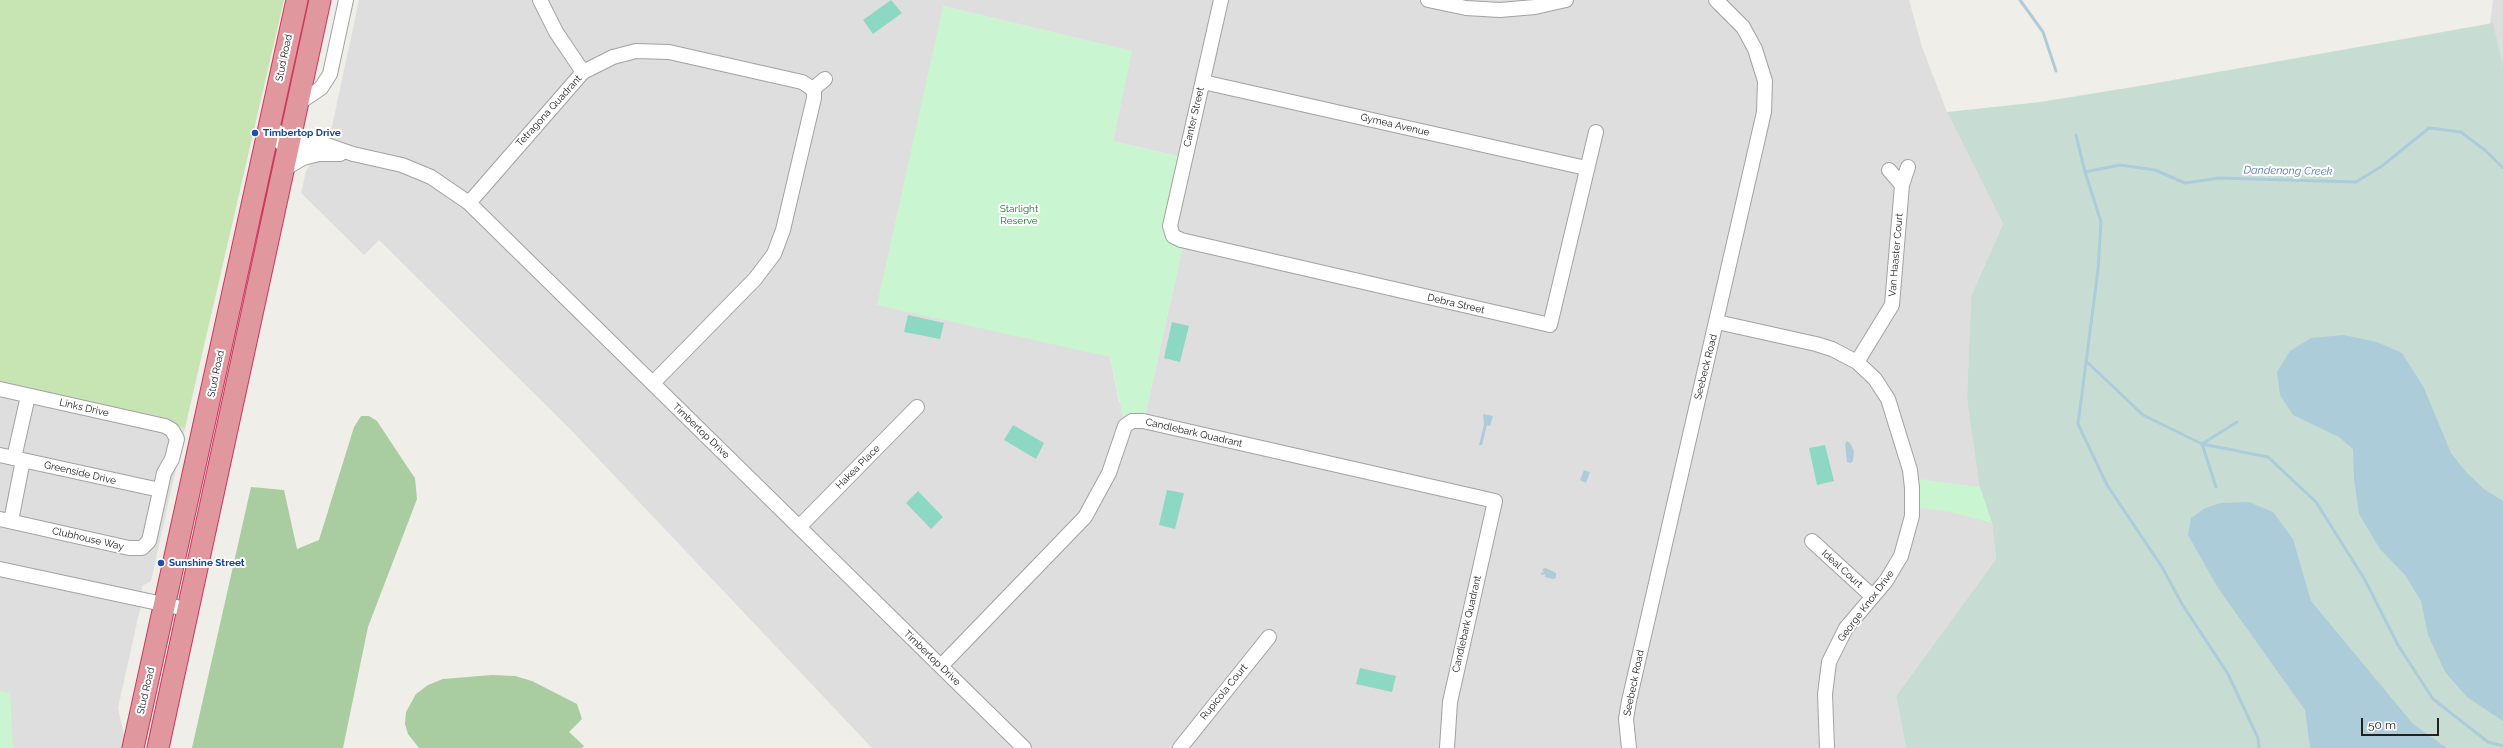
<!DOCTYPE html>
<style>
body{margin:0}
#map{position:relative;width:2503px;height:748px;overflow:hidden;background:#f0eee8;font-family:Raleway,sans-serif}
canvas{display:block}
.scale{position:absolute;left:2361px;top:718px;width:78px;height:18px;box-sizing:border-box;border:2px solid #212121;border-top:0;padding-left:5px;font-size:12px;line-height:14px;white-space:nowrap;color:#212121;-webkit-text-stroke:3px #fff;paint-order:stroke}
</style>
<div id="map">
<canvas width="2503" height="748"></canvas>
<div class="scale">50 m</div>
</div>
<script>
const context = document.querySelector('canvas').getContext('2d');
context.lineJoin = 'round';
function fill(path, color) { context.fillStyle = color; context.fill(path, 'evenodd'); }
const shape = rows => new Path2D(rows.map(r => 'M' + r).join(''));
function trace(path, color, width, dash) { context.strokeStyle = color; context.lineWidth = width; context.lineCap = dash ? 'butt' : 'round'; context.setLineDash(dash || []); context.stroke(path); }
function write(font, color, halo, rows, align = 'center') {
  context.font = font + ' Raleway,sans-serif'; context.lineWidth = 4; context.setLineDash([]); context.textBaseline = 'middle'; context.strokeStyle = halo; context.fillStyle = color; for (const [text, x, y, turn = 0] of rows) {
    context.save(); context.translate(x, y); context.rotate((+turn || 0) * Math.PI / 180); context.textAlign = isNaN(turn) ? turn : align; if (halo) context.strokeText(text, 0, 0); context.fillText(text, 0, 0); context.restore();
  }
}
fill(shape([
 [359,0,1909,0,1922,47,1947,112,2003,224,1971,296,1967,398,1992,523,1996,559,1896,696,1906,748,872,748,570,429,379,240,364,255,301,193,306,171,331,131],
 [943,6,1131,51,1113,141,1185,158,1175,238,1184,241,1144,421,1119,402,1110,357],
 [2493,0,2503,0,2503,71,2490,23],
 [0,386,185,428,151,581,142,586,142,600,118,708,127,748,0,748]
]), '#dfdede');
fill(shape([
 [0,0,284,0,185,428,0,386]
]), '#c7e5b3');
fill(shape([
 [361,416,369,416,377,421,408,468,415,478,417,499,368,627,343,748,192,748,251,487,284,490,297,549,319,540,354,427],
 [492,675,515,676,532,681,577,704,582,719,569,732,584,746,582,748,419,748,408,734,405,724,406,712,416,694,428,685,443,679]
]), '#aacca1');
fill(shape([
 [2493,23,2503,67,2503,748,1906,748,1896,696,1996,559,1992,523,1980,489,1967,398,1971,296,2003,224,1947,112,2040,102,2145,85]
]), '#c7ddd4');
fill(shape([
 [943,6,1132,51,1113,141,1185,158,1170,226,1184,241,1144,421,1125,426,1110,357,877,305],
 [1911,478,1980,487,1992,523,1951,512,1913,507],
 [0,691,10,693,13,748,0,748]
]), '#caf5d1');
fill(shape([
 [891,0,902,13,873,34,863,20],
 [908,315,944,323,940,339,904,332],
 [1172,322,1189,326,1180,362,1164,358],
 [1013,425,1044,443,1036,459,1004,440],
 [1825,445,1834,481,1817,485,1809,448],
 [1167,490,1184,493,1175,529,1159,525],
 [918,491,943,517,931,529,906,503],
 [1360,668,1396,676,1392,692,1356,684]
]), '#8dd8c2');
fill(shape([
 [2344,335,2377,342,2402,353,2424,388,2451,453,2466,472,2484,489,2503,501,2503,721,2467,697,2445,672,2428,635,2421,601,2405,575,2380,549,2359,514,2354,479,2353,449,2339,437,2293,415,2280,395,2277,372,2290,351,2311,338],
 [1483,414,1493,416,1490,426,1487,425,1482,445,1479,445,1484,425],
 [1847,441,1850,443,1854,451,1853,461,1851,463,1847,462,1845,444],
 [1584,470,1590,472,1586,483,1580,480],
 [2249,502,2273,512,2293,539,2311,601,2413,724,2447,748,2310,748,2305,710,2218,588,2188,535,2191,518,2205,508,2221,503],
 [1546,568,1556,573,1556,578,1553,579,1545,577,1545,574,1541,575,1541,573,1544,572,1542,569]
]), '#adccda');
trace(shape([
 [2020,0,2043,32,2056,71],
 [2076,135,2085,172,2120,165,2155,170,2185,183,2219,178,2356,182,2382,166,2429,128,2461,132,2486,151,2503,168],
 [2085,172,2101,222,2098,270,2078,424,2107,485,2162,567,2182,604,2228,674,2258,738,2259,748],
 [2086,361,2143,415,2202,444,2268,457,2316,502,2365,580,2398,645,2433,699,2488,742,2503,746],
 [2216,487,2202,444,2237,422]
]), '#adccda', 3);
const minor = shape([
 [540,0,556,32,583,72],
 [1221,0,1170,226,1173,236,1181,240,1550,325,1596,132],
 [1428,0,1466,8,1500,10,1535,7,1566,0],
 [1203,82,1586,168],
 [813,89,825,79],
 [299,103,321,88,330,74,346,0],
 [269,130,310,139,353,154,402,165,431,177,469,203,1024,748],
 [281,143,319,154,340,154],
 [283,170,303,158,319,154],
 [1889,170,1902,185],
 [469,203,577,79,583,72,613,57,636,51,669,52,802,82,810,87,814,92,814,98,783,230,774,254,755,279,653,383],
 [1717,322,1816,344,1832,349,1857,362,1875,379,1888,399,1910,470,1912,488,1912,516,1901,556,1886,581,1846,628,1829,662,1825,694,1827,748],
 [1857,362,1892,305,1902,185,1908,167],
 [0,389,165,426,172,430,177,439,172,459,164,473,149,541,142,548,129,548,0,519],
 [0,455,160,490],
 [14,458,28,396],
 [11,521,23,460],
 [799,527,917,407],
 [1812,541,1872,596],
 [0,569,186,609],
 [941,666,1085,517,1109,473,1125,426,1132,421,1143,421,1495,501,1450,702,1447,748],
 [1180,748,1269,637],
 [1629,748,1626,719,1629,701,1764,112,1765,81,1755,49,1743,27,1716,0]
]);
const highway = shape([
 [133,748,297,0],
 [158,748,320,0]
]);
trace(minor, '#a2a2a2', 16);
trace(highway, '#cc375d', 23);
trace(minor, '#fff', 14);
trace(highway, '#e0979e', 21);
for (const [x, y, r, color] of [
 [255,133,4,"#1a4fb4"],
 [161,563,4,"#1a4fb4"]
]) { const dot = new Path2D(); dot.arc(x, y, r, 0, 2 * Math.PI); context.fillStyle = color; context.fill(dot); trace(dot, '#fff', 1.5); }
write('10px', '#212121', '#fff', [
 ["Stud Road",284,58,-78],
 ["Tetragona Quadrant",549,111,-48],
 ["Canter Street",1194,117,-77],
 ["Gymea Avenue",1395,125,13],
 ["Van Haaster Court",1896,255,-85],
 ["Debra Street",1456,304,13],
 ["Seebeck Road",1706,367,-76],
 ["Stud Road",216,374,-78],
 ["Links Drive",84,408,13],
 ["Timbertop Drive",701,431,44],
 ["Candlebark Quadrant",1194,433,13],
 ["Hakea Place",858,467,-45],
 ["Greenside Drive",80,473,13],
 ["Clubhouse Way",88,539,13],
 ["Ideal Court",1842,569,42],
 ["George Knox Drive",1866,606,-53],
 ["Candlebark Quadrant",1467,624,-77],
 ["Timbertop Drive",932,658,44],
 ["Seebeck Road",1634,683,-78],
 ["Stud Road",146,691,-77],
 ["Rupicola Court",1224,692,-51]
]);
write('bold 10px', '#164399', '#fff', [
 ["Timbertop Drive",263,133],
 ["Sunshine Street",169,563]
], 'left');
write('10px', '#167826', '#fff', [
 ["Starlight",1019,209],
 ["Reserve",1019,221]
]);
write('italic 11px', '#5477a9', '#fff', [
 ["Dandenong Creek",2288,171,1]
]);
</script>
